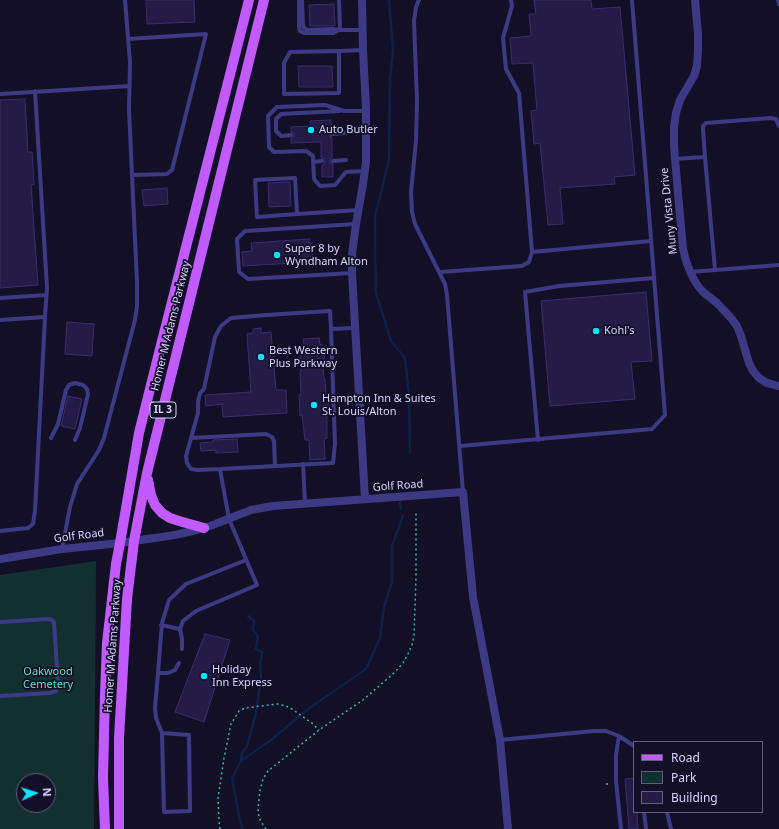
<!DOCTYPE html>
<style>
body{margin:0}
#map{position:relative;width:779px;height:829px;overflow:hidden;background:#130f26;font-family:"Noto Sans",sans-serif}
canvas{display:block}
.legend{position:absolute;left:633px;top:741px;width:130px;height:72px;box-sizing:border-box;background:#130f26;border:1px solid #625e7d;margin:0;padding:5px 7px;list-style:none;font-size:12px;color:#d9d4ff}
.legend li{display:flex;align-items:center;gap:8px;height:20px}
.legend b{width:20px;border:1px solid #625e7d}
.north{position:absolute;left:16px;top:773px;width:40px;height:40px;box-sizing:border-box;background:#130f26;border:1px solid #625e7d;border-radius:50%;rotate:86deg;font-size:11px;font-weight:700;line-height:16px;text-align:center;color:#d9d4ff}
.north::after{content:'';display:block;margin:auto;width:14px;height:18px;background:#00e5ff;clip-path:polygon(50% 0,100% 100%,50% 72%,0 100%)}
</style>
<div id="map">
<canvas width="779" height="829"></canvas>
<ul class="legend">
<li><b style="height:5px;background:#c25bff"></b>Road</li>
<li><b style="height:11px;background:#12302f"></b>Park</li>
<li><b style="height:11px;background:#241b47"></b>Building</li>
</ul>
<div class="north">N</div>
</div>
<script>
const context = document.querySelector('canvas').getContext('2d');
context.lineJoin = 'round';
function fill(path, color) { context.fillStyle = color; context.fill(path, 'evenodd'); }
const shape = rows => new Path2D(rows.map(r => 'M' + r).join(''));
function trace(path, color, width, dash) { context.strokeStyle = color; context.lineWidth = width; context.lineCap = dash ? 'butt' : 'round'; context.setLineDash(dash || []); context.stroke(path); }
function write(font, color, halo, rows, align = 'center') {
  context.font = font + ' "Noto Sans",sans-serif'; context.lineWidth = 3.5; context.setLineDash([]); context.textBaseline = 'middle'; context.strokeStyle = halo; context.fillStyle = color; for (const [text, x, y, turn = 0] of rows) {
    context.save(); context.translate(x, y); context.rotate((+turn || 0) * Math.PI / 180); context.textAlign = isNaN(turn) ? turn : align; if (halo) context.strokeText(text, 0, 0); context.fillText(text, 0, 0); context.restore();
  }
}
fill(shape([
 [96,561,94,829,0,829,0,575],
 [24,781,48,781,48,805,24,805]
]), '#12302f');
trace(shape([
 [389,0,393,50,390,78,389,160,375,217,376,293,391,341,405,358,409,394,410,453],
 [400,502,401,509],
 [241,761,242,753,247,746,256,713,261,677,260,666,262,652,256,649,258,636,253,630,254,621,248,616],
 [243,829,239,816,232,778,241,761,271,740,308,709,366,669,380,638,384,607,392,582,392,546,403,516]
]), '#0c2248', 2.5);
const building = shape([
 [146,0,194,0,195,22,147,24,146,0],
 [534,0,591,0,592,9,620,7,635,175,614,177,615,184,560,188,563,224,548,225,540,143,534,144,531,111,537,110,533,63,512,64,510,38,531,36,529,14,536,14,534,0],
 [334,4,335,26,310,26,309,5,334,4],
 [298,66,332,66,333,87,299,87,298,66],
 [25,99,28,152,32,152,34,185,31,185,38,285,0,288,0,100,25,99],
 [331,120,332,131,330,131,329,134,329,136,332,137,332,158,331,158,330,161,330,163,333,164,333,177,322,177,322,165,324,164,325,161,325,159,321,158,321,142,291,143,291,138,293,138,294,135,294,133,291,132,291,127,311,126,310,121,331,120],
 [290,182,291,206,269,207,268,183,290,182],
 [167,188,168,204,144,206,142,190,167,188],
 [309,239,309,243,312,243,313,258,310,258,310,262,243,266,242,252,252,251,251,243,309,239],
 [646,292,652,361,631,362,635,399,550,406,541,301,646,292],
 [67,322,94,324,92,356,65,354,67,322],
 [261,328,261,333,271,332,276,390,286,390,287,413,223,417,222,404,206,406,205,395,251,392,247,334,253,333,253,329,261,328],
 [319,338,320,345,322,344,322,351,324,351,325,364,323,364,324,379,325,379,326,394,327,394,329,414,327,414,327,438,324,439,325,459,310,460,309,440,305,440,302,415,300,416,299,395,301,395,300,372,301,372,300,353,301,352,301,345,304,345,303,339,319,338],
 [68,396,82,399,75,429,61,426,68,396],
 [237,439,238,452,216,453,216,450,201,451,200,443,213,442,213,440,237,439],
 [205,634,230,640,204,722,175,712,205,634],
 [634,778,634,812,637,812,638,829,629,829,625,779,634,778]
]);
fill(building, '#241b47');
trace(building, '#3b2d73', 1);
trace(shape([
 [606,784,611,784],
 [220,829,219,821,218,798,224,758,231,724,239,711,245,708,277,704,286,706,292,709,313,724,319,730],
 [266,829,261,822,259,817,258,809,260,790,263,779,268,771,319,730,363,700,394,673,403,663,408,654,412,645,414,635,416,578,416,513]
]), '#2fb8b0', 1.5, [2, 3]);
trace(shape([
 [299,0,299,27,300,31,304,33,333,33,339,30],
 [302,0,303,25,304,28,307,30,332,29,340,30,362,30],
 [339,0,340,30],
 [419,0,416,7,414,21,417,101,416,141,411,192,412,212,415,224,445,284,447,295,463,492],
 [778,0,779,4],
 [128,39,206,34,172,170,167,174,132,175],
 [339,51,339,93,284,94,284,63,290,52,339,51,363,50],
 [0,94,129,86],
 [332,134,345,133],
 [291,135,281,136,276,131,276,119,281,114,340,111],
 [705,157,715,270],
 [675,159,705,157,703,129,703,126,706,123,770,118,776,119,779,126],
 [333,161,346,160],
 [313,162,322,161],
 [365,171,346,172,335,185,320,186,314,179,313,156,306,151,274,152,269,147,268,116,277,107,325,105,344,111,366,111],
 [297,214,295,178,255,180,257,217,297,214,359,210],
 [532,252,651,241],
 [440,272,522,266,529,262,532,252,519,93,506,69,503,38,512,6,511,0],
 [690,272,779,265],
 [352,273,248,279,239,272,237,239,245,231,356,224],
 [0,298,46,295],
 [0,320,45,317],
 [51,438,58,424,66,390,69,385,75,383,83,385,87,389,88,394,80,428,75,440],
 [191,438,266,434,272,437,274,441,275,466],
 [538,440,525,292,559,286,654,278],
 [460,446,652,429,665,415,632,0],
 [303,464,305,503],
 [220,469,333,463,335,444,331,329,355,328],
 [0,531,28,528,33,524,35,511,45,317,47,288,35,91],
 [62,549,70,507,77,484,99,450,104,438,135,320,137,306,137,282,129,110,130,62,125,0],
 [0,622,48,619,52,620,54,622,58,685,56,691,50,693,0,696],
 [161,625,180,629],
 [182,649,182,639,180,629,183,621,196,611,257,585,229,519,220,469,198,470,191,469,187,463,186,456,198,413,198,402,200,393,204,389,215,337,221,326,231,318,266,315,330,311,331,329],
 [158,673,162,623,169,600,186,584,246,560],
 [162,733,164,812,190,811,189,735,162,733,156,718,155,708,158,673,168,673,175,670,179,663],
 [619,736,634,746],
 [500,740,594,731,606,731,619,736,616,755,616,781,621,829],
 [644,812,646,829],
 [667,812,671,829]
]), '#3d3a85', 4);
trace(shape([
 [362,0,363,50,366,108,366,162,363,184,356,224,352,254,352,273,365,499],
 [695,0,698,34,698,50,697,66,694,76,680,100,676,113,674,127,674,144,675,159,683,249,687,264,693,278,698,286,703,292,717,303,731,318,737,326,741,336,749,363,753,371,759,378,767,383,779,386],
 [0,559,62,549,120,543,175,535,197,530,210,526,251,510,273,506,463,492,473,597,500,740,508,829]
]), '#3d3a85', 8);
trace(shape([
 [148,480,151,495,155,505,162,513,170,518,179,521,204,528],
 [105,829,103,778,105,695,107,643,116,564,120,543,139,433,158,357,249,0],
 [119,829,119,738,127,599,134,541,147,473,264,0]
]), '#c25bff', 10);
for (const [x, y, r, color] of [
 [311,130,4,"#00e5ff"],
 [277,255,4,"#00e5ff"],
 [596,331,4,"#00e5ff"],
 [261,357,4,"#00e5ff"],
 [314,405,4,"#00e5ff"],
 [204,676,4,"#00e5ff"]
]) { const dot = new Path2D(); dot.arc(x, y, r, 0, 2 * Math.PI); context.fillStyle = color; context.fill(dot); trace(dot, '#130f26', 1.5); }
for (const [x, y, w] of [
 [163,410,26]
]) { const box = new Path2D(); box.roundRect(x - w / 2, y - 8, w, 16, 3); context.fillStyle = '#130f26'; context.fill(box); trace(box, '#d9d4ff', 1); }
write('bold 10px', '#d9d4ff', null, [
 ["IL 3",163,410]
]);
write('11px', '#d9d4ff', '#130f26', [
 ["Auto Butler",319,130],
 ["Super 8 by",285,249],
 ["Wyndham Alton",285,262],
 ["Kohl's",604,331],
 ["Best Western",269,351],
 ["Plus Parkway",269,364],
 ["Hampton Inn & Suites",322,399],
 ["St. Louis/Alton",322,412],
 ["Holiday",212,670],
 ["Inn Express",212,683]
], 'left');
write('11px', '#d9d4ff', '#130f26', [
 ["Muny Vista Drive",669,211,-96],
 ["Homer M Adams Parkway",171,326,-76],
 ["Golf Road",398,486,-4],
 ["Golf Road",79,536,-7],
 ["Homer M Adams Parkway",113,646,-86]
]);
write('11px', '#5fe0c0', '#130f26', [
 ["Oakwood",48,672],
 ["Cemetery",48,685]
]);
</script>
